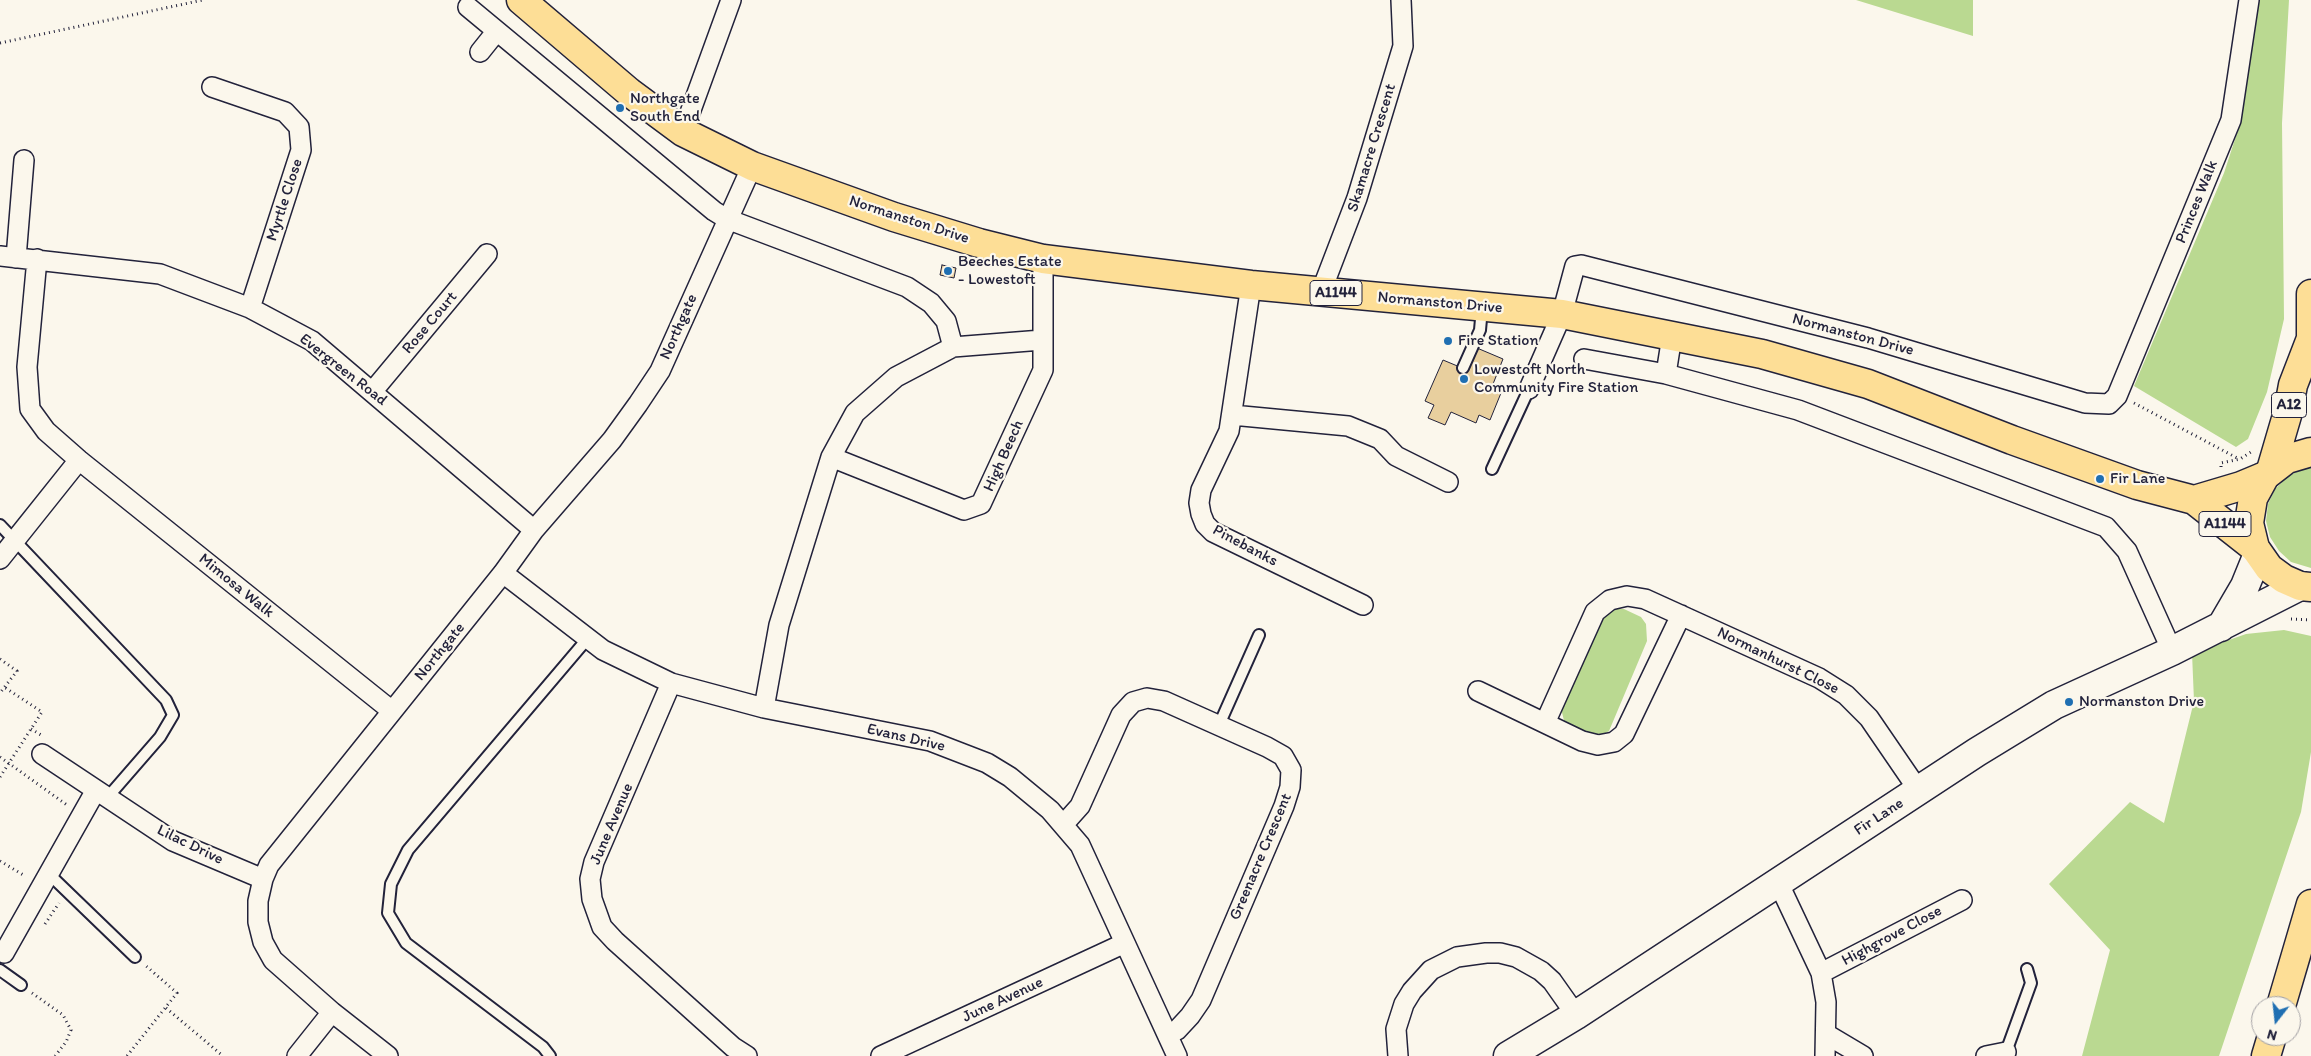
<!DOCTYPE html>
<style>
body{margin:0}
#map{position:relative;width:2311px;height:1056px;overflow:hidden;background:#fbf7ec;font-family:Itim,sans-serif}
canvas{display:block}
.north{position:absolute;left:2251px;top:996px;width:50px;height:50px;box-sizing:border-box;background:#fbf7ec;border:1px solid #a4a2a5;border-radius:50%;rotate:196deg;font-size:14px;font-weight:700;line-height:20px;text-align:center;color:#22223b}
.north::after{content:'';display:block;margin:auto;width:18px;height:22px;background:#1f6fb2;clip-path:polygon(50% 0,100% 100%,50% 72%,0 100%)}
</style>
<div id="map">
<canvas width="2311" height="1056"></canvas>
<div class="north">N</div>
</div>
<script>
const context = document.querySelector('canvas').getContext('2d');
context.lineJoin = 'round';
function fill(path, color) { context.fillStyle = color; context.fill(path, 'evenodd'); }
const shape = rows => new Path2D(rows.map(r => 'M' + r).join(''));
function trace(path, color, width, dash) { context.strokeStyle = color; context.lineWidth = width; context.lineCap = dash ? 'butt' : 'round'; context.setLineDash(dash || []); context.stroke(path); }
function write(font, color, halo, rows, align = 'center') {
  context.font = font + ' Itim,sans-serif'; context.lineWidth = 4.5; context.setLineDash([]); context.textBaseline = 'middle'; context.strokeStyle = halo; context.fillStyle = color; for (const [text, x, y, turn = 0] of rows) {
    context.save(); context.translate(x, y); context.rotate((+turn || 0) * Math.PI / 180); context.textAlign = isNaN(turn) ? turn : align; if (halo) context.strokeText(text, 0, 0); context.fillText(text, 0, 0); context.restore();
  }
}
fill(shape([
 [1856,0,1973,0,1973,36],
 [2256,0,2289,0,2282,123,2284,319,2267,392,2248,439,2236,447,2134,386,2224,173,2239,127],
 [2311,468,2311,568,2291,562,2279,551,2270,537,2266,521,2268,504,2275,489,2287,477,2302,469],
 [1615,609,1624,609,1641,617,1646,624,1647,641,1609,731,1602,735,1594,737,1565,725,1561,708,1600,619],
 [2284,630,2311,636,2311,752,2301,812,2219,1056,2082,1056,2110,950,2049,884,2130,802,2164,823,2194,701,2192,653,2246,634]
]), '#bad991');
const building = shape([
 [942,265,956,268,954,278,940,275,942,265],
 [1477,348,1503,359,1491,389,1501,393,1490,420,1479,415,1476,423,1451,412,1445,425,1428,418,1434,405,1425,401,1443,360,1467,370,1477,348]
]);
fill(building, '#e8cf9e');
trace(building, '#22223b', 1);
const lane = shape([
 [1463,368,1480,330,1482,308],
 [1492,469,1529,389],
 [0,525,166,700,173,715,160,737,107,798],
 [1219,725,1259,635],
 [50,875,135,957],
 [0,970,21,985],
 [2006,1052,2031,983,2027,969],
 [550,1056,543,1047,406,943,388,913,391,884,408,850,588,638]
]);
const street = shape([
 [468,7,714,211,727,219,907,287,931,303,946,321,953,347],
 [480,52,496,32],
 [212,87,285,112,299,127,301,150,250,308],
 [683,132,731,0],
 [0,256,160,274,250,308,312,341,534,530],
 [16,258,24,160],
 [37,259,27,367,30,409,46,431,79,460,392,711],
 [1251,285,1229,431,1201,490,1199,503,1201,514,1205,524,1213,532,1363,605],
 [1321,292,1357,198,1403,46,1401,0],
 [1584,359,1666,374,1798,410,2106,527,2127,551,2172,651],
 [1666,374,1672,336],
 [1529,389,1562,314,1575,266,1581,265,1868,338,2085,403,2109,404,2117,396,2231,120,2249,0],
 [372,392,487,254],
 [1232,415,1348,426,1380,439,1396,456,1448,482],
 [831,457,964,510,981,504,1043,370,1043,259],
 [0,559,79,460],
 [503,573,603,650,671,683,764,708,930,741,987,763,1010,777,1050,810,1080,845,1177,1056],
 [671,683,594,862,590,879,592,899,602,927,615,941,733,1047,747,1056],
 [1478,691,1582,741,1598,745,1614,742,1624,734,1681,615],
 [764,708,779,625,831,457,855,413,896,377,953,347,1042,340],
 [1545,723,1595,612,1610,600,1627,596,1645,599,1819,678,1846,695,1869,718,1919,791],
 [42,754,173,841,263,879],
 [1063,825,1080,806,1121,715,1133,702,1147,698,1164,701,1267,747,1283,756,1291,770,1290,787,1284,806,1201,1000,1190,1016,1177,1030,1168,1035],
 [1778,882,1821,973,1826,1002,1825,1056],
 [4,953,96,790],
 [1821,973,1962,900],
 [1826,1034,1863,1056],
 [297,1056,332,1012],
 [388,1056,332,1012,273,960,263,942,258,922,258,901,263,879,269,865,503,573,534,530,612,440,638,404,660,371,752,166],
 [881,1056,1125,943],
 [1398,1056,1396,1029,1404,1004,1412,991,1431,970,1457,957,1486,953,1500,953,1516,957,1541,971,1552,981,1576,1015],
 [1986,1056,2006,1052]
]);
const secondary = shape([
 [2221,627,2245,586,2258,554],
 [1508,1056,1576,1015,1977,752,2054,705,2172,651,2300,586]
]);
const primary = shape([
 [521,0,629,92,683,132,752,166,894,217,979,243,1043,259,1251,285,1562,314,1762,354,1868,384,2012,440,2137,485,2194,500,2255,548],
 [2194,500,2241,486,2265,476]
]);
const highway = shape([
 [2311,294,2311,344],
 [2311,452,2287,459,2265,476,2253,498,2249,523,2255,548,2269,568,2284,579,2300,586,2311,587],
 [2271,470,2288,412,2293,385,2310,341],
 [2281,1006,2311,904],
 [2266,1056,2272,1036]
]);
trace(lane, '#22223b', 14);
trace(street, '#22223b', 22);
trace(secondary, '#22223b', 31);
trace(primary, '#22223b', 31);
trace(highway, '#22223b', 31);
trace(shape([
 [0,43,203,0],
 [2134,403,2239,459],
 [2221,467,2221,463,2240,459,2251,452],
 [2291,619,2311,620],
 [0,659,17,671,0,693],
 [31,729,41,735],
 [0,757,67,805],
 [0,777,42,712,4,687],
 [0,861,25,876],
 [45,924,59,903],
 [32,993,63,1015,71,1030,66,1042,55,1056],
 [166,1008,223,1056],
 [127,1056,177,993,145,965]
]), '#22223b', 3, [1, 4]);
trace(lane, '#fbf7ec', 10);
trace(street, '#fbf7ec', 19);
trace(secondary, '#fbf7ec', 28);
trace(primary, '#fdde96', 28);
trace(highway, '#fdde96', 28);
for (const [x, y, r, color] of [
 [620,108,5,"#1f6fb2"],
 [948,271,5,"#1f6fb2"],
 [1448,341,5,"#1f6fb2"],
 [1464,379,5,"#1f6fb2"],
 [2100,479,5,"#1f6fb2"],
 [2069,702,5,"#1f6fb2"]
]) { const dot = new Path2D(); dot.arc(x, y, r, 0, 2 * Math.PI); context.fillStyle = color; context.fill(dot); trace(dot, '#fbf7ec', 2); }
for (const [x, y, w] of [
 [1336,293,52],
 [2289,405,35],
 [2225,524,52]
]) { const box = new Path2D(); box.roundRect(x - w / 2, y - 12.5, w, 25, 4); context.fillStyle = '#fbf7ec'; context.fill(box); trace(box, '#22223b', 1); }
write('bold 15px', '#22223b', null, [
 ["A1144",1336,293],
 ["A12",2289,405],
 ["A1144",2225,524]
]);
write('16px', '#22223b', '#fbf7ec', [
 ["Northgate",630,99],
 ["South End",630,117],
 ["Beeches Estate",958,262],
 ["- Lowestoft",958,280],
 ["Fire Station",1458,341],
 ["Lowestoft North",1474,370],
 ["Community Fire Station",1474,388],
 ["Fir Lane",2110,479],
 ["Normanston Drive",2079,702]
], 'left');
write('16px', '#22223b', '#fbf7ec', [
 ["Skamacre Crescent",1372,148,-73],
 ["Myrtle Close",285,200,-72],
 ["Princes Walk",2197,202,-68],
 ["Normanston Drive",909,220,18],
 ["Normanston Drive",1440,303,5],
 ["Rose Court",430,323,-50],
 ["Northgate",679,327,-66],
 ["Normanston Drive",1853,335,15],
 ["Evergreen Road",343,370,38],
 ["High Beech",1004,456,-66],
 ["Pinebanks",1245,546,28],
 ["Mimosa Walk",236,586,39],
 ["Northgate",440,652,-51],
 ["Normanhurst Close",1778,661,26],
 ["Evans Drive",906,738,13],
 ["Fir Lane",1879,817,-33],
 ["June Avenue",612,824,-67],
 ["Lilac Drive",190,845,26],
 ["Greenacre Crescent",1261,857,-67],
 ["Highgrove Close",1892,936,-28],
 ["June Avenue",1003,1000,-25]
]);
</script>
